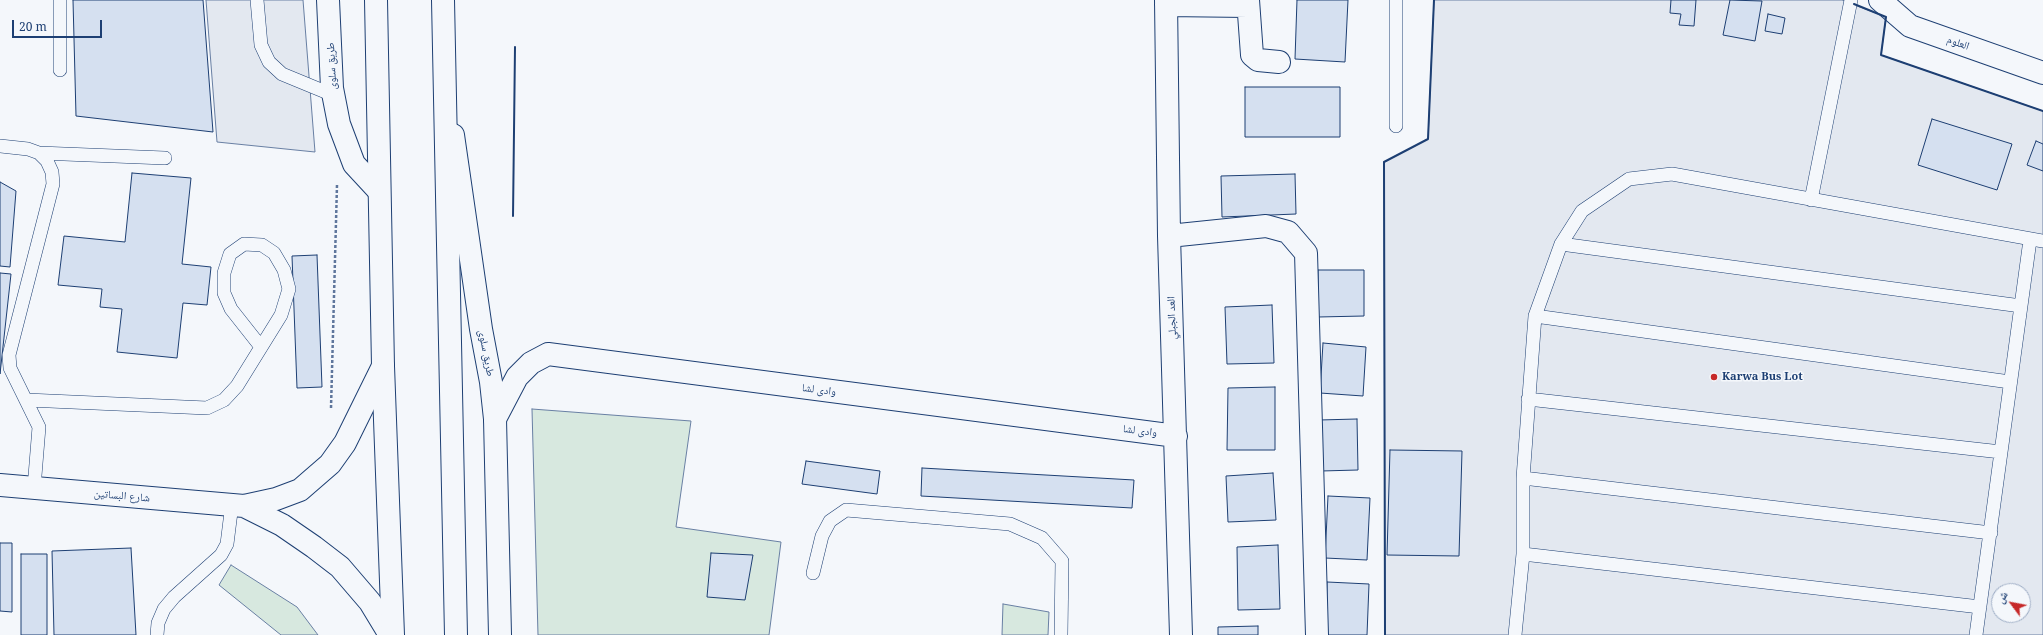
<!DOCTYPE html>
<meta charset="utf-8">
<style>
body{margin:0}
#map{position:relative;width:2043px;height:635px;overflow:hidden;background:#f4f7fb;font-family:"Noto Serif","Noto Naskh Arabic",serif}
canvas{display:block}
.north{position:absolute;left:1991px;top:583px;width:40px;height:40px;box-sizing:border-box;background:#f4f7fb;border:1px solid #9eadc5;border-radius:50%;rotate:302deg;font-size:11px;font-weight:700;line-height:16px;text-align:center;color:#1d3f73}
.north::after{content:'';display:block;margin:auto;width:14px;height:18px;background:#c62828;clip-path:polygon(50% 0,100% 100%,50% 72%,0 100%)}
.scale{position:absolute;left:12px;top:20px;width:90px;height:18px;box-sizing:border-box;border:2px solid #1d3f73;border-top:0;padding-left:5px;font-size:12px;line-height:14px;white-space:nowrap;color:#1d3f73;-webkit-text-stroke:3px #f4f7fb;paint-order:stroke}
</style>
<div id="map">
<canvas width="2043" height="635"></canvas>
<div class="north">ش</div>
<div class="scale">20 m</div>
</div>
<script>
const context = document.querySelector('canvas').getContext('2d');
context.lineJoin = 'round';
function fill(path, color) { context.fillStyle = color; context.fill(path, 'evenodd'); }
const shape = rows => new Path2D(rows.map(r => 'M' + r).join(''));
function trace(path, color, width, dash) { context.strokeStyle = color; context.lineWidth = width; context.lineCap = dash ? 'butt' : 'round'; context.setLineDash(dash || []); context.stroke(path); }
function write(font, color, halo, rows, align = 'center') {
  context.font = font + ' "Noto Serif","Noto Naskh Arabic",serif'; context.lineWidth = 3; context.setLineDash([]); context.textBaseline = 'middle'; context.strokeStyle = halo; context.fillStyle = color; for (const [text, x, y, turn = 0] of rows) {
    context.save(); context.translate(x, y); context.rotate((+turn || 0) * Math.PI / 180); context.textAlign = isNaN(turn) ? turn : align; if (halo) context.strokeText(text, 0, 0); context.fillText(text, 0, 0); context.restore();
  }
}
const green = shape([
 [532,409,691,421,676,527,781,542,769,635,538,635,532,409],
 [231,565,297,607,318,635,281,635,219,585,231,565],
 [1003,604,1049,612,1048,635,1002,635,1003,604]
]);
fill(green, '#d7e8df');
trace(green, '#687fa3', 1);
const parking = shape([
 [206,0,303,0,315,152,217,142,206,0],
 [1434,0,1842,0,1886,17,1881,55,2043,111,2043,635,1385,635,1384,162,1428,139,1434,0],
 [1999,591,2023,591,2023,615,1999,615,1999,591]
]);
fill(parking, '#e3e8f0');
trace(parking, '#687fa3', 1);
const building = shape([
 [73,0,203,0,213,132,76,116,73,0],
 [1297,0,1348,0,1345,62,1295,59,1297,0],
 [1671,0,1696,0,1694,26,1679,25,1681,14,1670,13,1671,0],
 [1730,0,1762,1,1755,41,1723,35,1730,0],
 [1768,14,1785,18,1782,34,1765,31,1768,14],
 [1245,87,1340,87,1340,137,1245,137,1245,87],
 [1932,119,2012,144,1997,190,1918,165,1932,119],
 [2036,141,2043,144,2043,171,2027,165,2036,141],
 [132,173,191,178,182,264,211,267,207,305,183,303,177,358,117,352,122,309,100,307,102,289,58,285,64,236,125,242,132,173],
 [1295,174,1296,214,1222,217,1221,176,1295,174],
 [0,182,16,191,10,267,0,266,0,182],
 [317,255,322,387,297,388,292,256,317,255],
 [1318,270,1364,270,1364,316,1318,317,1318,270],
 [0,273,11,274,0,374,0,273],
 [1272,305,1274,363,1227,364,1225,307,1272,305],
 [1323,343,1366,347,1363,396,1320,393,1323,343],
 [1275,387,1275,450,1227,450,1228,388,1275,387],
 [1357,419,1358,470,1321,471,1319,420,1357,419],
 [1390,450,1462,451,1459,556,1387,555,1390,450],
 [806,461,880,471,877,494,802,484,806,461],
 [922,468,1134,480,1132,508,921,496,922,468],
 [1273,473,1276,520,1228,522,1226,476,1273,473],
 [1328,496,1370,498,1367,560,1325,558,1328,496],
 [0,543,12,543,12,612,0,611,0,543],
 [1278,545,1280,609,1238,610,1237,547,1278,545],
 [131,548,136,635,54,635,52,551,131,548],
 [711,553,753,555,745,600,707,597,711,553],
 [21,554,47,554,47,635,21,635,21,554],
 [1327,582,1369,584,1367,635,1326,635,1327,582],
 [1258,626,1258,635,1218,635,1218,627,1258,626]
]);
fill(building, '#d5e0f0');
trace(building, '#1d3f73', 1);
const service = shape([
 [60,0,60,70],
 [257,0,261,45,269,62,282,74,333,95],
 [1396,126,1396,0],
 [0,146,28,149,39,153,47,161,52,172,53,184,9,355,10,368,39,427,34,488],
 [39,153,165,158],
 [1811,200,1851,0],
 [1561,244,2021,306],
 [1535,316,2010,382],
 [1528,399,2001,452],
 [27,400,207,408,224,400,237,386,281,315,289,289,284,270,274,253,262,245,244,244,230,254,224,273,224,293,231,309,261,347],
 [1523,478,1991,533],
 [1523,554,1980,607],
 [813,573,822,536,830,521,846,510,1010,524,1042,538,1062,561,1061,635],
 [157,635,158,623,164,609,174,597,221,555,227,544,232,504],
 [1515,635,1523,554,1523,478,1535,316,1561,244,1582,211,1629,179,1672,174,2043,241],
 [1976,635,2030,240]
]);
const minor = shape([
 [328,0,332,88,339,124,354,164,379,191],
 [1166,0,1169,236,1181,635],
 [1248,0,1252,55,1258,60,1279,62],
 [1880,0,1910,26,2043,73],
 [1166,5,1248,6],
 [1169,236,1266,226,1288,232,1306,253,1317,635],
 [495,419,517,377,531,363,548,354,1176,436],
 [0,485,244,506,276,499,300,490,330,464,345,443,383,366],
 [244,506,282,525,314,547,340,567,370,602,390,635]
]);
const secondary = shape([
 [453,135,481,329,491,382,495,419,500,635]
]);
const motorway = shape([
 [376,0,383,366,393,635],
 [443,0,456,635]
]);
trace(service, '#1d3f73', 14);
trace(minor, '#1d3f73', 24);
trace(secondary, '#1d3f73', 24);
trace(motorway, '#1d3f73', 24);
trace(shape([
 [331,408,337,185]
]), '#5e769c', 2.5, [3, 2]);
trace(service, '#f4f7fb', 13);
trace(minor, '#f4f7fb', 22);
trace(secondary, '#f4f7fb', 22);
trace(motorway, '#f4f7fb', 22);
trace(shape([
 [1854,4,1886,17,1881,55,2043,111],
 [513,216,515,47],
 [1385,635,1384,162,1428,139,1434,0]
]), '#1d3f73', 2);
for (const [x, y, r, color] of [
 [1714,377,4,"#c62828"]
]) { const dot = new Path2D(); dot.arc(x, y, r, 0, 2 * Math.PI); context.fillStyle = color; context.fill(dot); trace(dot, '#f4f7fb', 1.5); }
write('11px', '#1d3f73', '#f4f7fb', [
 ["العلوم",1958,43,20],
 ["طريق سلوى",332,66,-93],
 ["العد الجبلي",1172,318,-92],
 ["طريق سلوى",486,353,79],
 ["وادى لشا",819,390,7],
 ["وادى لشا",1140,431,7],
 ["شارع البساتين",122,496,5]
]);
write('bold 11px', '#1d3f73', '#f4f7fb', [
 ["Karwa Bus Lot",1722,377]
], 'left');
</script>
